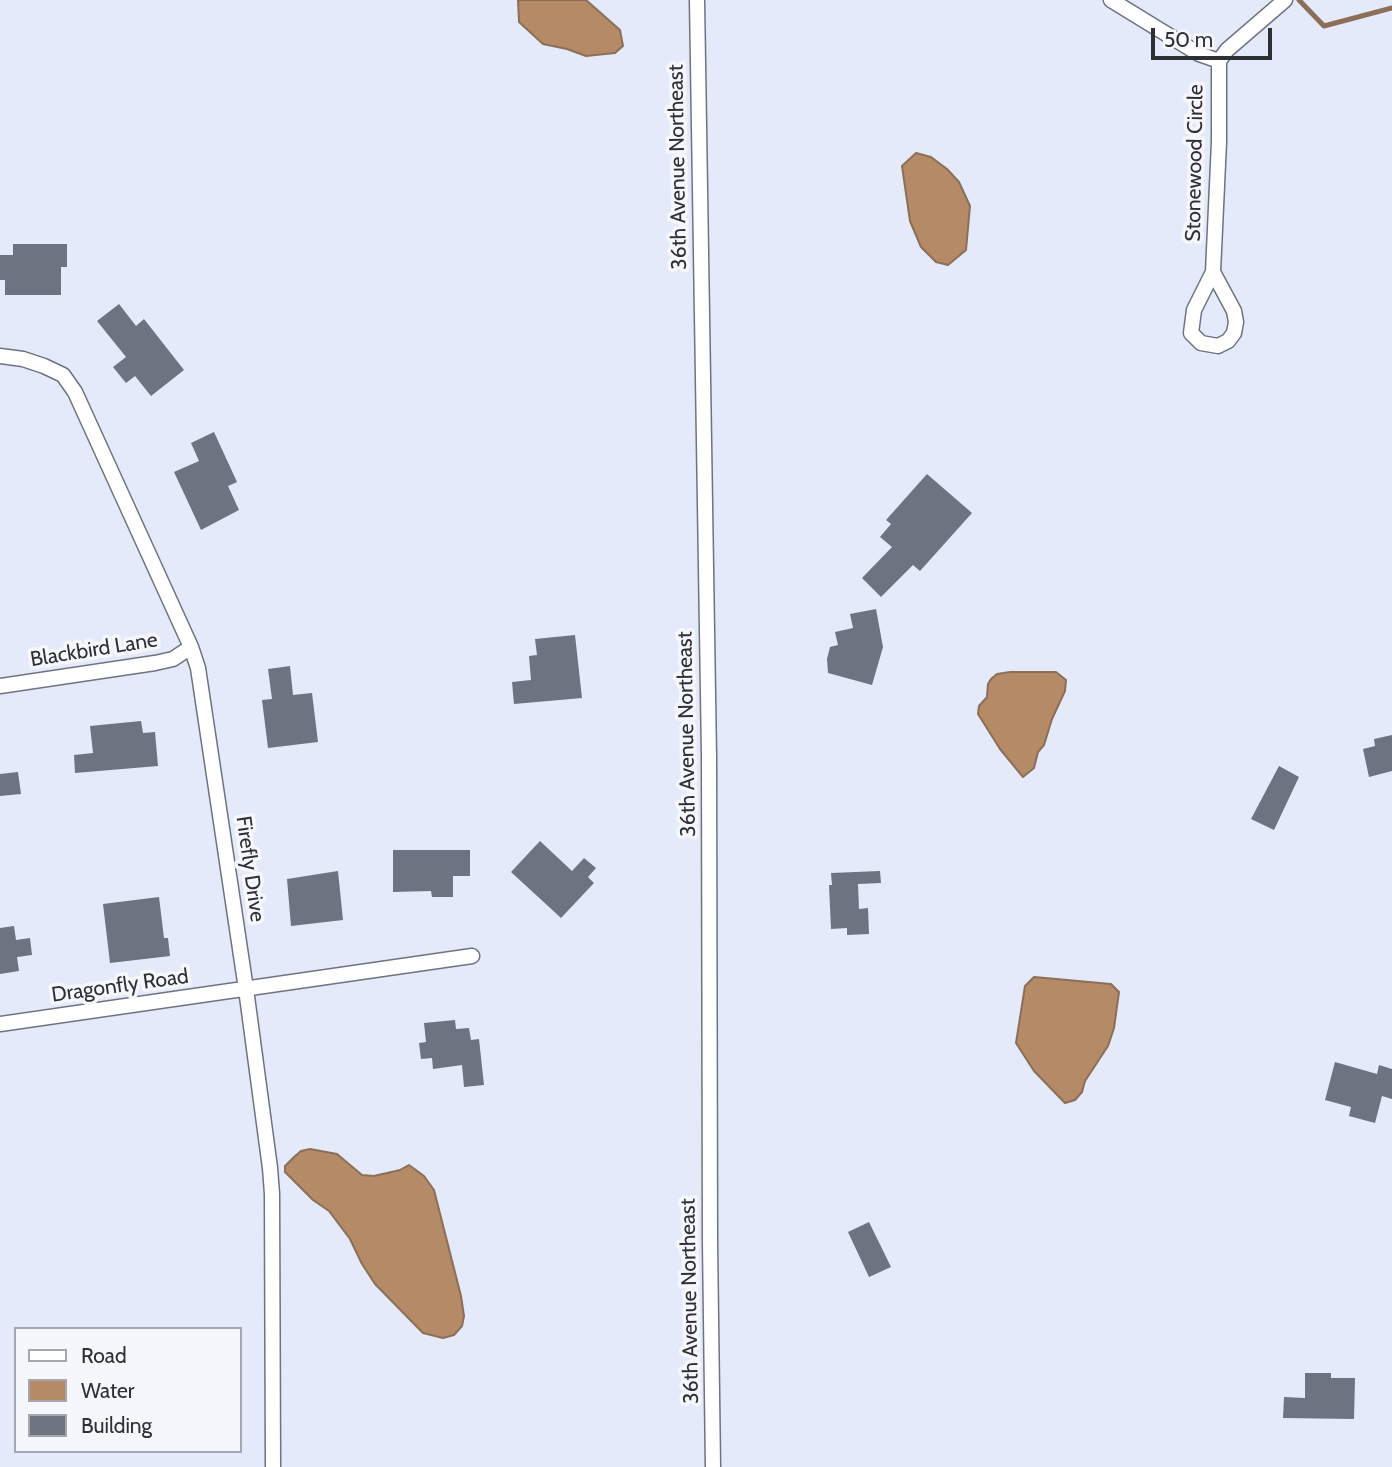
<!DOCTYPE html>
<style>
body{margin:0}
#map{position:relative;width:1392px;height:1467px;overflow:hidden;background:#e4eaf9;font-family:Cabin,sans-serif}
canvas{display:block}
.legend{position:absolute;left:14px;top:1327px;width:228px;height:126px;box-sizing:border-box;background:#f5f7fd;border:2px solid #a5a7ad;margin:0;padding:9px 12px;list-style:none;font-size:21px;color:#2d3035}
.legend li{display:flex;align-items:center;gap:14px;height:35px}
.legend b{width:35px;border:2px solid #a5a7ad}
.scale{position:absolute;left:1151px;top:28px;width:121px;height:32px;box-sizing:border-box;border:4px solid #2d3035;border-top:0;padding-left:9px;font-size:21px;line-height:24px;white-space:nowrap;color:#2d3035;-webkit-text-stroke:5px #f5f7fd;paint-order:stroke}
</style>
<div id="map">
<canvas width="1392" height="1467"></canvas>
<ul class="legend">
<li><b style="height:9px;background:#fff"></b>Road</li>
<li><b style="height:19px;background:#b48a67"></b>Water</li>
<li><b style="height:19px;background:#6d7380"></b>Building</li>
</ul>
<div class="scale">50 m</div>
</div>
<script>
const context = document.querySelector('canvas').getContext('2d');
context.lineJoin = 'round';
function fill(path, color) { context.fillStyle = color; context.fill(path, 'evenodd'); }
const shape = rows => new Path2D(rows.map(r => 'M' + r).join(''));
function trace(path, color, width, dash) { context.strokeStyle = color; context.lineWidth = width; context.lineCap = dash ? 'butt' : 'round'; context.setLineDash(dash || []); context.stroke(path); }
function write(font, color, halo, rows, align = 'center') {
  context.font = font + ' Cabin,sans-serif'; context.lineWidth = 7; context.setLineDash([]); context.textBaseline = 'middle'; context.strokeStyle = halo; context.fillStyle = color; for (const [text, x, y, turn = 0] of rows) {
    context.save(); context.translate(x, y); context.rotate((+turn || 0) * Math.PI / 180); context.textAlign = isNaN(turn) ? turn : align; if (halo) context.strokeText(text, 0, 0); context.fillText(text, 0, 0); context.restore();
  }
}
const water = shape([
 [518,0,586,0,620,30,623,46,615,53,586,56,567,49,543,44,519,22,518,0],
 [916,153,931,157,947,169,959,182,970,206,966,250,948,265,936,262,921,247,910,221,902,166,916,153],
 [1010,672,1056,672,1066,680,1065,691,1052,719,1044,745,1038,752,1034,768,1023,777,1000,749,978,714,979,706,987,697,988,684,991,679,997,674,1010,672],
 [1034,977,1111,984,1119,992,1114,1028,1108,1046,1085,1081,1082,1092,1075,1100,1065,1103,1034,1071,1016,1043,1025,986,1034,977],
 [310,1149,337,1154,362,1175,374,1176,400,1170,409,1165,424,1176,434,1190,461,1296,464,1316,462,1326,454,1335,443,1338,423,1333,375,1284,362,1264,350,1239,329,1211,313,1200,285,1172,285,1166,294,1157,301,1151,310,1149]
]);
fill(water, '#b48a67');
trace(water, '#8c6f58', 2);
trace(shape([
 [1299,0,1324,26,1392,8]
]), '#8c6f58', 5);
fill(shape([
 [13,244,67,244,67,267,61,267,61,295,5,295,5,280,0,280,0,255,13,255],
 [119,304,136,326,144,319,184,370,151,396,135,376,126,383,113,367,126,357,97,321],
 [214,432,237,482,228,486,239,510,201,530,174,472,199,461,191,443],
 [927,474,972,513,920,571,913,565,881,597,862,578,892,547,880,537,891,524,886,520],
 [876,609,883,647,872,685,828,673,827,659,830,647,838,645,835,632,853,628,850,614],
 [575,635,582,698,514,704,512,682,531,680,529,656,537,655,535,639],
 [290,666,293,695,312,693,318,742,268,748,262,700,272,699,268,669],
 [141,721,143,733,155,732,158,766,75,773,74,755,93,753,90,726],
 [1392,735,1392,771,1369,777,1363,749,1375,746,1374,739],
 [1279,766,1299,777,1274,830,1251,819],
 [18,772,21,794,0,796,0,774],
 [540,841,572,871,584,858,596,868,588,877,594,883,561,918,511,872],
 [393,850,470,850,470,876,453,876,453,897,432,897,431,891,393,892],
 [338,871,343,920,291,926,287,879],
 [880,871,881,883,858,884,859,909,868,908,869,934,847,935,847,928,831,929,829,885,832,885,831,873],
 [159,897,164,938,168,938,170,956,110,963,103,904],
 [14,926,16,940,30,938,32,955,17,957,19,971,0,974,0,928],
 [455,1020,456,1029,469,1028,471,1040,479,1039,484,1085,464,1087,462,1065,433,1069,432,1058,421,1059,419,1043,426,1042,424,1023],
 [1335,1062,1377,1074,1379,1065,1392,1069,1392,1099,1382,1096,1375,1123,1349,1116,1351,1107,1325,1100],
 [869,1222,891,1267,869,1277,848,1232],
 [1305,1373,1331,1373,1331,1378,1355,1378,1354,1419,1283,1418,1284,1397,1305,1398]
]), '#6d7380');
const minor = shape([
 [697,0,709,756,710,1243,713,1467],
 [1111,0,1199,54,1219,61],
 [1213,272,1234,311,1236,322,1234,333,1228,341,1218,346,1201,343,1191,333,1194,310,1213,272,1219,142,1219,61,1227,50,1285,0],
 [0,356,23,359,44,366,63,375,75,392,191,647,198,668,246,989,270,1168,272,1194,273,1467],
 [0,686,155,663,173,659,191,647],
 [0,1024,472,956]
]);
trace(minor, '#6e7380', 17);
trace(minor, '#fff', 14);
write('21px', '#2d3035', '#f5f7fd', [
 ["Stonewood Circle",1195,163,-89],
 ["36th Avenue Northeast",678,167,-91],
 ["Blackbird Lane",94,650,-9],
 ["36th Avenue Northeast",687,734,-91],
 ["Firefly Drive",250,869,82],
 ["Dragonfly Road",120,986,-8],
 ["36th Avenue Northeast",690,1301,-91]
]);
</script>
